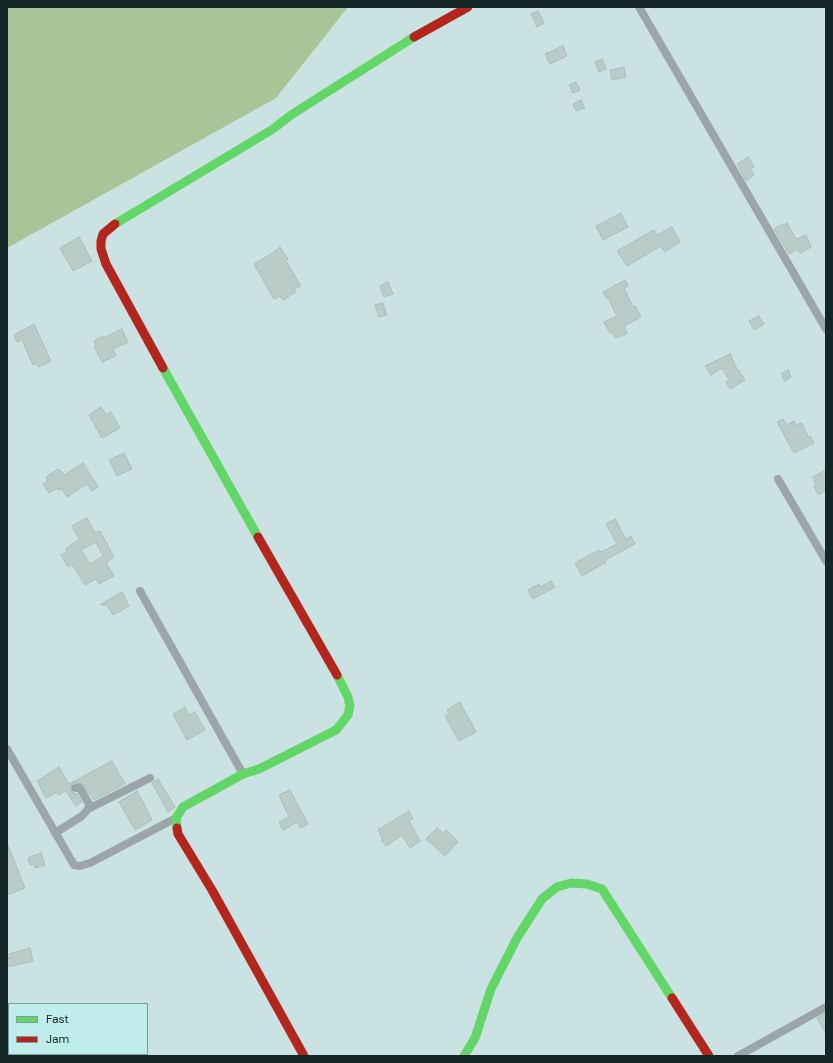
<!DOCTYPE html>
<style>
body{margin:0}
#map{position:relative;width:833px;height:1063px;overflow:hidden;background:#cae2e2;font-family:"DM Sans",sans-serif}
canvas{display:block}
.frame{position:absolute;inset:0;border:8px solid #142625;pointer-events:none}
.legend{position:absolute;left:8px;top:1003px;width:140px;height:52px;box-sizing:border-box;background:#c0edec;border:1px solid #7b9d9c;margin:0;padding:5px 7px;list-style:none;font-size:12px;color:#142625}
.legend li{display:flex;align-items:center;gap:8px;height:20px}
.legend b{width:20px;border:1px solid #7b9d9c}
</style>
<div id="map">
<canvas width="833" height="1063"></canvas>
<div class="frame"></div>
<ul class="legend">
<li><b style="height:5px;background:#63d668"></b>Fast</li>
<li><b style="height:5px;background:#b3261e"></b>Jam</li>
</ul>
</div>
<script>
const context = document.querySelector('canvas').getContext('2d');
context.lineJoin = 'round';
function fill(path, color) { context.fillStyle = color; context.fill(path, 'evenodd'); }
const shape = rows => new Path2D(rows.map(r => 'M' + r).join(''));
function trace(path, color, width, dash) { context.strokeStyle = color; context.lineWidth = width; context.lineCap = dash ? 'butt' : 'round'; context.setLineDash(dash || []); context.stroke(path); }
fill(shape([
 [7,7,348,7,276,98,7,248]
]), '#a7c597');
const building = shape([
 [538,11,544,23,537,27,531,14,538,11],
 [563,46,567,56,550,64,545,54,563,46],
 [602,59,606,69,599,72,595,62,602,59],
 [624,67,626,77,612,80,610,70,624,67],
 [576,82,580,90,573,93,569,85,576,82],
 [581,100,585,108,576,111,573,104,581,100],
 [748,157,754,167,751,169,754,175,746,181,737,164,748,157],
 [621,213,628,227,603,240,596,226,621,213],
 [787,223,796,239,806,235,811,247,800,253,798,249,789,254,774,229,783,224,784,225,787,223],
 [672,227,680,242,665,252,661,246,627,266,617,251,654,230,657,235,672,227],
 [79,237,92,261,73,271,60,248,79,237],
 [280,247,288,259,286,261,301,286,294,289,296,292,283,300,280,296,274,299,254,264,271,254,280,247],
 [625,280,628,286,624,288,633,307,635,306,641,317,624,326,627,334,615,338,612,332,610,333,604,322,617,316,608,297,606,298,603,292,625,280],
 [388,282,393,294,384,297,380,286,388,282],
 [383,303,387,315,379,317,375,305,383,303],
 [759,316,764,324,754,330,749,321,759,316],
 [34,324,51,361,38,367,36,363,33,365,22,340,17,342,14,335,34,324],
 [122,329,128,342,113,349,116,356,102,362,94,346,96,345,94,341,103,336,104,338,122,329],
 [730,354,738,371,739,370,745,380,730,389,726,382,729,380,722,368,711,375,705,366,730,354],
 [788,370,791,377,785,381,781,374,788,370],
 [101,407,106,415,111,412,120,428,102,438,89,415,101,407],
 [783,419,787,425,794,421,796,425,802,423,808,437,810,436,814,443,794,453,777,422,783,419],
 [124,453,132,469,117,476,109,460,124,453],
 [83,463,98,487,92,491,87,484,67,497,62,489,59,490,58,488,49,493,43,484,48,481,46,477,58,469,60,471,61,471,64,475,83,463],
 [824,471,826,475,826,491,818,495,814,486,816,485,813,477,824,471],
 [87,518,95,533,100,531,114,557,106,563,114,576,99,584,96,579,85,585,72,564,68,567,61,555,67,552,66,549,79,539,72,526,87,518],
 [96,542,103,556,90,564,81,550,96,542],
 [615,519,626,539,631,536,635,544,605,560,606,562,582,576,575,563,599,550,601,552,617,544,606,524,615,519],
 [551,581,555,587,533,599,528,590,539,584,540,587,551,581],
 [122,592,129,606,113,615,107,605,100,605,122,592],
 [460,702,476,732,459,741,445,716,449,714,447,710,460,702],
 [185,707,189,715,195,712,205,730,187,740,173,714,185,707],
 [112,761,125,784,94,800,83,784,73,783,70,786,70,790,73,793,77,794,82,802,76,806,66,791,58,795,57,792,46,798,37,781,59,767,69,784,112,761],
 [158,779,175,807,168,812,152,783,158,779],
 [290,790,308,824,300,828,297,822,283,830,279,822,289,817,279,795,290,790],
 [137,791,152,820,135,830,119,802,137,791],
 [409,811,413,819,409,821,420,841,410,848,402,835,386,846,381,840,383,839,378,830,409,811],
 [437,828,443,833,446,830,458,842,445,856,426,839,437,828],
 [7,843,25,888,7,895,7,843],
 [41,853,45,865,35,868,34,864,30,865,28,858,41,853],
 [30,948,33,961,12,966,7,966,7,958,10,957,9,954,30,948],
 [826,1013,826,1034,817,1018,826,1013]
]);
fill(building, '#baccc8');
trace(building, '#abbdb9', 1);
trace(shape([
 [639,7,826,329],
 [778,479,826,561],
 [140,591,243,774],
 [7,749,74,865,80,866,90,863,176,818],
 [88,809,150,778],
 [55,833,82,816,88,809,89,804,80,788,75,788],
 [738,1056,826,1007]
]), '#9ca6a9', 8);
trace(shape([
 [115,224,273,129,291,115,414,37],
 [163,368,258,537],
 [177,828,176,818,183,807,243,774,259,769,336,730,348,715,350,706,348,697,337,675],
 [464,1056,475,1038,491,989,517,938,542,899,557,887,571,883,587,884,602,889,672,998]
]), '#63d668', 9);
trace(shape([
 [414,37,468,7],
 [115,224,103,234,101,241,101,249,106,264,163,368],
 [258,537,337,675],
 [177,828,178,834,212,890,304,1056],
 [672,998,709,1056]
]), '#b3261e', 9);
</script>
